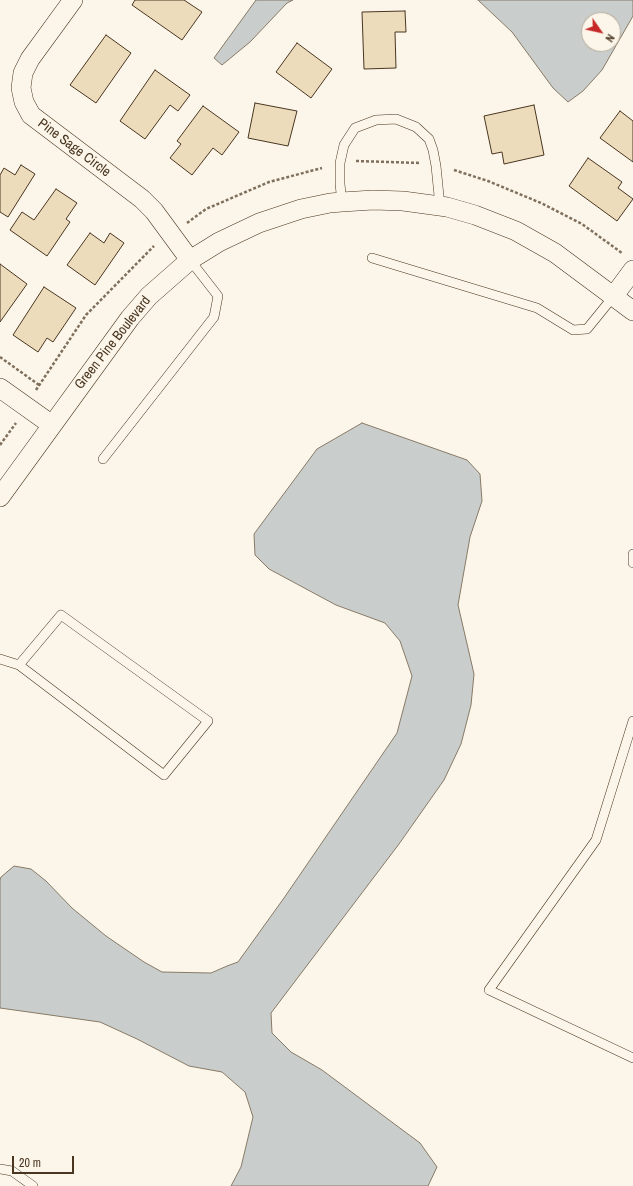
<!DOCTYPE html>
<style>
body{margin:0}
#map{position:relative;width:633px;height:1186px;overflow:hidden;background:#fbf6e9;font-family:"Archivo Narrow",sans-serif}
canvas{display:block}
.north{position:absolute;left:581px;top:12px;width:40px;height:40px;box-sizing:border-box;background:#fbf6e9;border:1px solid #b4a999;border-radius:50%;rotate:124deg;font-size:11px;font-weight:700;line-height:16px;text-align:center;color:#4a3520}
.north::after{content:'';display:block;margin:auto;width:14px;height:18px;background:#c62828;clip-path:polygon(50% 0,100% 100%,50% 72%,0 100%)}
.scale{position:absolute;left:12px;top:1156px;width:62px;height:18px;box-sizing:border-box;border:2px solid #4a3520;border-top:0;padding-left:5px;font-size:12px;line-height:14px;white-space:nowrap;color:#4a3520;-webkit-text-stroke:3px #fbf6e9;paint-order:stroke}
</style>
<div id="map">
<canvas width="633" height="1186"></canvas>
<div class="north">N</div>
<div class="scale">20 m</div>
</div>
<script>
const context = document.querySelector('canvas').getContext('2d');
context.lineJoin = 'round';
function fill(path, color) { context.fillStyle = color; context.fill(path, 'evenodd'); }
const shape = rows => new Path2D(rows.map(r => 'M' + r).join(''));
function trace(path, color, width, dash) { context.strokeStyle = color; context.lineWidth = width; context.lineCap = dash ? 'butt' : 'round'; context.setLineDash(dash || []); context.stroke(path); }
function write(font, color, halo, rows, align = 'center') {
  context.font = font + ' "Archivo Narrow",sans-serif'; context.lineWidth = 3; context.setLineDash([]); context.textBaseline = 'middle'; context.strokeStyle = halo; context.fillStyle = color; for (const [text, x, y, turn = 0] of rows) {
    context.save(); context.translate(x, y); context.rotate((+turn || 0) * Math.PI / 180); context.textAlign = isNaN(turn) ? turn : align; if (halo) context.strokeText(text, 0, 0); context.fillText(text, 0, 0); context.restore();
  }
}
const water = shape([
 [256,0,293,0,287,3,250,42,222,65,214,58,256,0],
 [478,0,633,0,633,16,602,70,583,91,568,102,553,88,512,32,478,0],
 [589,20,613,20,613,44,589,44,589,20],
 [362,423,467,460,480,474,482,501,470,537,458,605,474,674,471,705,461,744,444,780,399,844,271,1013,272,1033,291,1052,322,1070,420,1143,437,1167,428,1186,231,1186,241,1167,253,1117,245,1092,222,1072,189,1066,137,1039,100,1022,0,1008,0,880,1,877,14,866,31,869,46,881,72,908,106,936,144,962,162,972,211,973,227,966,238,962,284,898,397,733,412,676,400,641,385,623,336,605,269,569,255,555,254,534,317,449,362,423]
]);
fill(water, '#c9cecd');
trace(water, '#887966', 1);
const building = shape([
 [135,0,184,0,202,12,182,40,132,5,135,0],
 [405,11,406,32,395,32,396,68,364,69,362,12,405,11],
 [106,35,131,53,96,103,70,85,106,35],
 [297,43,332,69,311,98,276,72,297,43],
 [155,70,190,95,178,111,170,105,145,139,120,121,155,70],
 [255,103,297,111,288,146,248,138,255,103],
 [534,105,544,155,504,164,502,152,492,154,484,116,534,105],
 [203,106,239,132,222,155,213,148,192,175,170,158,181,144,177,141,203,106],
 [620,111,633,121,633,162,600,138,620,111],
 [588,158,622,182,618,188,633,199,617,221,569,186,588,158],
 [21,165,35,174,8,217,0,212,0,175,4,168,15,175,21,165],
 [56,189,77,203,66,219,70,222,47,256,10,230,22,212,34,220,56,189],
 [90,233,104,243,110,233,124,243,95,285,67,265,90,233],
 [0,264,27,284,0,322,0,264],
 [44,287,76,308,53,342,47,338,38,352,13,335,44,287]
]);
fill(building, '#ecdcbc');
trace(building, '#4a3520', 1);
const lane = shape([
 [342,202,340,184,340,163,344,145,355,128,376,120,396,119,416,127,429,139,433,150,436,166,440,206],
 [372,258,537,308,573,330,587,329,613,297],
 [103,459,214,317,218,296,190,260],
 [633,554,633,563],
 [0,659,19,665,164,775,208,721,61,615,19,665],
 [633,721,596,840,489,990,633,1058],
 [0,1169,12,1171,33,1186]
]);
const street = shape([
 [73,0,30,59,23,73,21,88,24,102,31,115,142,199,154,211,190,260],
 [613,297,633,270],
 [0,388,52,425],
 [0,497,130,318,149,296,190,260,219,242,259,223,301,209,330,203,342,202,373,200,403,201,447,207,475,215,516,231,555,253,633,311]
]);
trace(lane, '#4a3520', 10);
trace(street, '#4a3520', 20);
trace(shape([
 [356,161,421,163],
 [454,170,488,181,541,203,582,224,622,253],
 [187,223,206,209,269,182,322,168],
 [0,357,39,385],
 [36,390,86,315,154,246],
 [0,445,16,423]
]), '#7f6f5c', 2.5, [3, 2]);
trace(lane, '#fbf6e9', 9);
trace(street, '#fbf6e9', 19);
write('14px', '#4a3520', '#fbf6e9', [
 ["Pine Sage Circle",74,148,37],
 ["Green Pine Boulevard",113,343,-52]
]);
</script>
